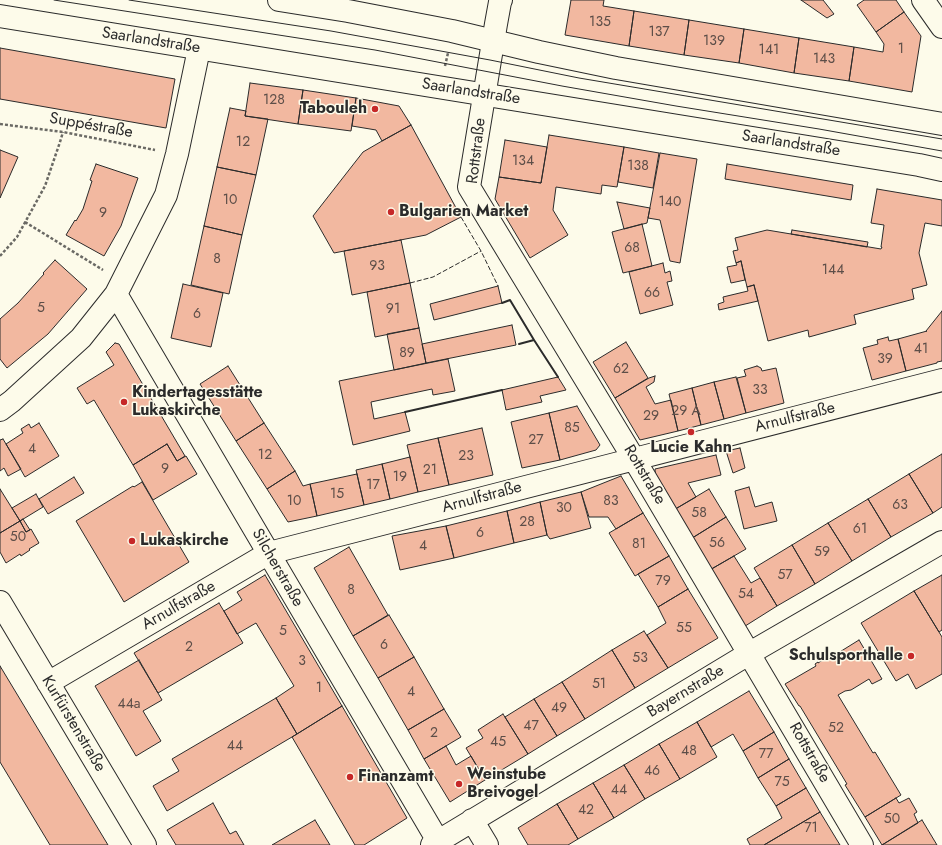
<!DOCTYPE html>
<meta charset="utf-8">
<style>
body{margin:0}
canvas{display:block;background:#fdfbea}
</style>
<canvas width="942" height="845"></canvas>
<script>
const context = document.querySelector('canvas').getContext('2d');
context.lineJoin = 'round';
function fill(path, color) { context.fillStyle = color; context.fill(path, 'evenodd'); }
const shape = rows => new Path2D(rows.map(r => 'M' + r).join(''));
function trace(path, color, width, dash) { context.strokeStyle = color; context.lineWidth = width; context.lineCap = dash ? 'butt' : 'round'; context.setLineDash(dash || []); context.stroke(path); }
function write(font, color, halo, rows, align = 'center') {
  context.font = font + ' Jost,sans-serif'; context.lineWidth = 3; context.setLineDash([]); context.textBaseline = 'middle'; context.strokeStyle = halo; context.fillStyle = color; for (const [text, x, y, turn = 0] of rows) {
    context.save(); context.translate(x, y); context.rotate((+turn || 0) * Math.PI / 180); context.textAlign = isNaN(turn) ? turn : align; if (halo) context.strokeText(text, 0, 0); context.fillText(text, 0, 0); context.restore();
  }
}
const building = shape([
 [571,0,604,0,603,6,634,11,629,46,565,35,571,0],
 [801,0,823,0,834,14,827,18,801,0],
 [864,0,896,0,904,12,876,32,857,5,864,0],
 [634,11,689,20,684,55,629,46,634,11],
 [904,12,921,36,912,92,849,81,854,47,883,52,884,44,876,32,904,12],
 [689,20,744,29,739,63,684,55,689,20],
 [744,29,799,38,794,73,739,63,744,29],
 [799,38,854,47,849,81,794,73,799,38],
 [0,48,175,79,166,128,0,99,0,48],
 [250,83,303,90,298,124,245,116,250,83],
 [303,90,356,98,351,131,298,124,303,90],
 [356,98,399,106,411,125,382,141,376,130,352,126,356,98],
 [230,108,246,111,245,116,268,119,256,175,217,167,230,108],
 [411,125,461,217,426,235,334,253,313,216,363,152,382,141,411,125],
 [549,135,624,147,617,187,602,185,601,194,556,187,553,210,568,235,530,258,495,199,499,177,541,183,549,135],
 [505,140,547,147,541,183,499,177,505,140],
 [624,147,659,153,653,188,618,182,624,147],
 [0,150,18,157,0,198,0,150],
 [660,153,697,159,680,263,670,261,660,220,648,218,660,153],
 [96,164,138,178,121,226,104,256,66,235,75,220,76,221,83,209,92,181,90,180,96,164],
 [727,164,853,185,851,200,725,179,727,164],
 [217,167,256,175,242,235,204,226,217,167],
 [877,189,942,200,942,226,925,223,919,253,927,285,912,289,914,299,854,315,856,324,809,337,808,330,768,341,754,285,747,287,741,261,736,263,733,251,738,250,735,238,767,230,881,249,882,247,881,247,884,225,871,223,877,189],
 [617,202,650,208,647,223,624,229,617,202],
 [642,224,652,266,623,273,612,232,642,224],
 [204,226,242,235,229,294,191,285,204,226],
 [792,230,868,242,867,247,791,234,792,230],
 [401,240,410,283,352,295,344,251,401,240],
 [55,260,87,289,48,334,7,368,0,359,0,319,18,303,44,274,43,273,55,260],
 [741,261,745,280,731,283,727,267,737,265,736,263,741,261],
 [663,263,665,273,670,271,672,281,667,282,673,305,640,314,629,272,663,263],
 [410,283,419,328,375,337,367,292,410,283],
 [183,284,223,293,211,347,171,338,183,284],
 [754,285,758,301,719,310,718,304,724,302,723,297,748,291,747,287,754,285],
 [498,286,502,303,434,320,430,304,498,286],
 [942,311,942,361,937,362,937,363,906,371,898,339,927,331,926,331,942,311],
 [512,325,516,345,426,363,422,344,512,325],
 [419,328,426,363,394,370,387,334,419,328],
 [888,337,889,341,898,339,906,371,872,380,863,348,878,344,877,340,888,337],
 [626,342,648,378,615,398,593,362,626,342],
 [115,343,119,344,185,456,177,461,167,444,133,465,94,400,87,404,77,388,114,365,106,352,115,343],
 [448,359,455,391,433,395,432,389,371,402,374,419,405,412,410,431,353,445,339,381,448,359],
 [228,366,264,423,236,441,200,384,228,366],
 [757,366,761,368,762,371,776,368,784,403,746,413,737,378,746,376,744,370,757,366],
 [655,376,654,382,646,387,655,404,671,400,678,431,640,440,615,398,649,378,655,376],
 [558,377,566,390,540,396,542,402,506,410,502,390,558,377],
 [736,377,746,413,724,419,714,382,736,377],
 [714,382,724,419,701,425,692,388,714,382],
 [692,388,701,425,678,431,669,394,692,388],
 [577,406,600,445,596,450,560,460,549,413,577,406],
 [549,413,560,460,522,468,511,422,549,413],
 [39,423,59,456,25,477,6,444,23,433,21,429,29,424,31,428,39,423],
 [264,423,295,471,267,489,236,441,264,423],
 [482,428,493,475,449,485,438,438,482,428],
 [438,438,449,485,418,492,407,445,438,438],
 [3,439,21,469,8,476,4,468,0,471,0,440,3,439],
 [167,444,177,461,186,456,197,474,153,500,133,465,167,444],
 [740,448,745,468,733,473,726,451,740,448],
 [942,454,942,507,933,513,909,474,942,454],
 [716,455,721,475,688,483,696,497,672,511,656,485,655,469,716,455],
 [410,457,418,492,390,499,382,464,410,457],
 [382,464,390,499,364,505,356,470,382,464],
 [295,471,303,486,310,484,317,516,288,522,267,489,295,471],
 [357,474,364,505,317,516,310,484,357,474],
 [909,474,933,513,891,537,868,499,909,474],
 [621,476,643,513,616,529,608,517,589,517,581,492,621,476],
 [74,477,84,493,48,514,39,499,74,477],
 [142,482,189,562,124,602,76,521,133,486,134,487,142,482],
 [749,487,755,507,772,502,777,521,744,529,735,491,749,487],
 [0,489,20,521,0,533,0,489],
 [709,489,726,517,689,540,672,511,709,489],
 [581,492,591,528,550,539,547,535,540,502,581,492],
 [36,494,43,507,20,521,12,508,36,494],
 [868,499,891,537,852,561,828,523,868,499],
 [540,502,547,535,514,543,507,511,540,502],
 [507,511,514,543,454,558,446,526,507,511],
 [643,513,669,556,635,576,609,533,643,513],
 [726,517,746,549,708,571,689,540,726,517],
 [23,519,30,530,26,532,20,521,23,519],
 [20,521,26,532,31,529,39,543,29,549,30,550,21,556,20,554,6,563,0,552,0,533,20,521],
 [828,523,852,561,815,584,792,545,828,523],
 [446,526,454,558,400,570,392,536,446,526],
 [792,545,815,584,777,606,754,568,792,545],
 [349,547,388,615,353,636,314,568,349,547],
 [669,556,688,589,658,607,638,574,669,556],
 [734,556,751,583,760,578,777,606,742,628,708,571,734,556],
 [265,575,342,706,297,734,276,698,294,686,256,623,237,634,224,611,242,600,237,592,265,575],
 [942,575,942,630,939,632,914,591,942,575],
 [688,589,718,638,668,668,647,635,666,623,658,607,688,589],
 [914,591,942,637,942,674,916,689,908,674,896,681,861,623,914,591],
 [219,603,243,643,158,693,134,653,219,603],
 [389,615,414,657,378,678,353,636,389,615],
 [644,631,668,668,635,688,612,650,644,631],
 [859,640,882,679,872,684,869,679,851,690,845,691,838,695,873,753,875,752,901,795,865,817,845,785,847,784,800,706,799,706,785,684,816,666,815,664,818,662,818,663,829,656,830,658,859,640],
 [612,650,635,688,585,719,562,682,612,650],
 [414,657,444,709,408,730,378,678,414,657],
 [139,660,162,700,143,711,161,741,136,756,95,686,139,660],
 [0,666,108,845,50,845,0,762,0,666],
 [562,682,585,719,557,736,534,699,562,682],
 [749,691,774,732,743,751,733,734,711,747,697,722,749,691],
 [276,698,297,734,167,811,153,786,179,771,172,759,276,698],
 [534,699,557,736,528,754,505,717,534,699],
 [342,706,407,818,364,845,355,845,292,737,342,706],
 [444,709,461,737,424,759,408,730,444,709],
 [503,714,528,754,485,780,466,748,483,738,478,730,503,714],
 [697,722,717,757,680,779,659,744,697,722],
 [774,732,789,759,758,778,743,751,774,732],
 [659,744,680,779,645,799,624,765,659,744],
 [446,746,456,765,471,756,485,780,450,802,424,759,446,746],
 [789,759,806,788,776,806,758,778,789,759],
 [624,765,645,799,614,818,593,783,624,765],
 [593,783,614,818,578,839,557,804,593,783],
 [806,788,820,812,764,845,750,845,747,839,782,818,776,806,806,788],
 [896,798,899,803,909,798,917,812,914,814,918,823,882,845,865,817,896,798],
 [213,803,230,834,236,831,244,845,176,845,167,830,213,803],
 [557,804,578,839,568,845,528,845,518,828,557,804],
 [820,812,840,845,764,845,820,812],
 [315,820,330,845,272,845,315,820],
 [922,820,937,845,882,845,922,820]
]);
fill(building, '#f2b8a0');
trace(building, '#2b2b2b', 1);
const minor = shape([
 [501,0,500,2,496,24,469,187,634,459,862,845],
 [923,0,942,27],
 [116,294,438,841],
 [0,410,12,401,81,338,116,294,166,195,177,154,199,49],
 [0,602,145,845],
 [48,683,269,553,942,380],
 [472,820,487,845],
 [432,845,750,653,942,542]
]);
const major = shape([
 [279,0,348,11,452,31,539,52,616,68,942,124],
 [0,16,919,165,942,170]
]);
trace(minor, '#2b2b2b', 24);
trace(major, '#2b2b2b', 24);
trace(shape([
 [445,66,448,53],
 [0,124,63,132,155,150],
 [25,222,103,270],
 [0,256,17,237,45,186,60,142,63,132]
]), '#6a6964', 2.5, [3, 2]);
trace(minor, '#fdfbea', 22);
trace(major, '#fdfbea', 22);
trace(shape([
 [54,0,375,50,562,86,676,106,819,129,942,151],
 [129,0,331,31,490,60,579,78,942,139]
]), '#2b2b2b', 1);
trace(shape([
 [461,217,481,251,498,286],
 [410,283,433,277,481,251]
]), '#2b2b2b', 1, [5, 2]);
trace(shape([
 [502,303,510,300,534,340,519,344],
 [534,340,558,377],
 [405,412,502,390]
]), '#2b2b2b', 2);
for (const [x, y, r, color] of [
 [375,109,4,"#c62828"],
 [391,212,4,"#c62828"],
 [124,402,4,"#c62828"],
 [691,432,4,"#c62828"],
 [132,541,4,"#c62828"],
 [911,656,4,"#c62828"],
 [350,777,4,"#c62828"],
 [459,784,4,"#c62828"]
]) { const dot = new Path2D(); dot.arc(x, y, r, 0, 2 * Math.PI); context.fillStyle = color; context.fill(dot); trace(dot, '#fdfbea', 1.5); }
write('14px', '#5d4e48', null, [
 ["135",600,23],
 ["137",659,33],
 ["139",714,42],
 ["1",901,50],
 ["141",769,51],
 ["143",824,60],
 ["128",274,101],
 ["12",243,143],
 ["134",523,162],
 ["138",638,167],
 ["10",230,201],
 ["140",670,203],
 ["9",103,214],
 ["68",632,249],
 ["8",217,260],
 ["93",377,267],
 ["144",833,271],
 ["66",652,294],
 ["5",41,309],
 ["91",393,310],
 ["6",197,315],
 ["41",921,350],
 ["89",407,354],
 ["39",885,360],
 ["62",621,370],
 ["33",760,391],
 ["29 A",686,412],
 ["29",651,417],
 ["85",572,429],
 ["27",536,441],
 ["4",32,450],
 ["12",265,456],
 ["23",466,457],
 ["9",165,470],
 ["21",430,471],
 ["19",400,478],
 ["17",373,486],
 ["15",337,495],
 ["10",294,502],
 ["83",611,502],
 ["63",900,506],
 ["30",564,509],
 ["58",699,514],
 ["28",527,523],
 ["61",860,530],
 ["6",480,534],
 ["50",18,538],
 ["56",717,544],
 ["81",639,545],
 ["4",423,547],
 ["59",822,553],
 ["57",785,576],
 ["79",663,582],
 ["8",351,591],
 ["54",746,595],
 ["55",684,629],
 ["5",283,632],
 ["6",384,646],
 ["2",189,648],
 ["53",640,659],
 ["3",302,662],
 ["51",599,685],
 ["1",319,689],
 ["4",411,693],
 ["44a",129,705],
 ["49",559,709],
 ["47",531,727],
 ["52",836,729],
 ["2",434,734],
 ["45",498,743],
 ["44",235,747],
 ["48",689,752],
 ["77",766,755],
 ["46",652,772],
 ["75",782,783],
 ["44",619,791],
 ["42",586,811],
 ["50",892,820],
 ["71",811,829]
]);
write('16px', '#2b2b2b', '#fdfbea', [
 ["Saarlandstraße",151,41,9],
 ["Saarlandstraße",471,92,9],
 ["Suppéstraße",91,126,10],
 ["Saarlandstraße",791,144,9],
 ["Rottstraße",477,151,-83],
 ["Arnulfstraße",795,418,-14],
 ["Rottstraße",644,475,59],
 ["Arnulfstraße",482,498,-15],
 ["Silcherstraße",277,568,60],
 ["Arnulfstraße",179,606,-30],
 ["Bayernstraße",686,692,-31],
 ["Kurfürstenstraße",73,724,59],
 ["Rottstraße",809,753,60]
]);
write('bold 16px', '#2b2b2b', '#fdfbea', [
 ["Tabouleh",367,109,"right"],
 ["Bulgarien Market",399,212],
 ["Kindertagesstätte",132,393],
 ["Lukaskirche",132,411],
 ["Lucie Kahn",691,448,"center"],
 ["Lukaskirche",140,541],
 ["Schulsporthalle",903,656,"right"],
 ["Weinstube",467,775],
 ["Breivogel",467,793],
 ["Finanzamt",358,777]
], 'left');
</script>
